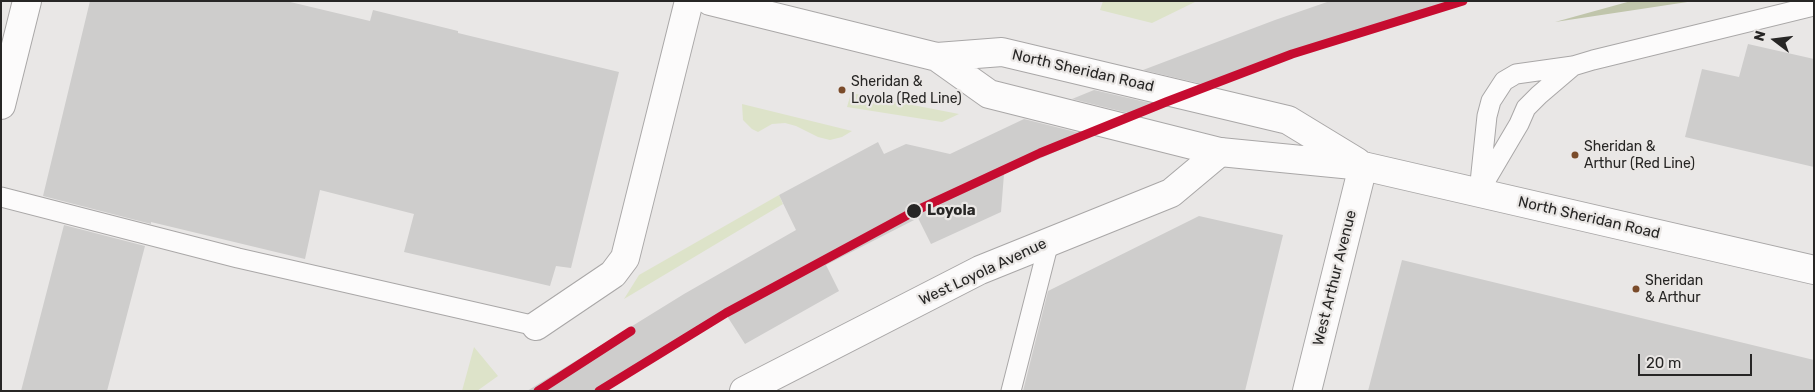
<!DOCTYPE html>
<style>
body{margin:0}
#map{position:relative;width:1815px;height:392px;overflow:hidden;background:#e9e7e6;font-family:Rubik,sans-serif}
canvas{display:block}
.frame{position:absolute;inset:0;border:2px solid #272625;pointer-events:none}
.north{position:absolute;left:1750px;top:15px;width:50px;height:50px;-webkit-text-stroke:4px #eae7e5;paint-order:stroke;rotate:285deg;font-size:14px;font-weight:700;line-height:20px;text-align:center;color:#272625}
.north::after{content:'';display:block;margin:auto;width:18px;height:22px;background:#272625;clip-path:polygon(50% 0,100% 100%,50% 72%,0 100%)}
.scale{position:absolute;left:1638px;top:354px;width:114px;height:22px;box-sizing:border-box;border:2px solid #272625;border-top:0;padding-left:6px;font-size:15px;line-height:18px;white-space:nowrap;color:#272625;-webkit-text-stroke:4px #eae7e5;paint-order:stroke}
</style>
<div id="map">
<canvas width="1815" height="392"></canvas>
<div class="frame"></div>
<div class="north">N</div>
<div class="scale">20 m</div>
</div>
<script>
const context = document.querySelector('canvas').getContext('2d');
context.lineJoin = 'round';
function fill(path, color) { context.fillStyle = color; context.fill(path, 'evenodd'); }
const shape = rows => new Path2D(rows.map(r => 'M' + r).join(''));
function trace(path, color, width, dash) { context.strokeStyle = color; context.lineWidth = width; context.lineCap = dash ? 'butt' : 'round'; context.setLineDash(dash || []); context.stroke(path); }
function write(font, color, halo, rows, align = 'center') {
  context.font = font + ' Rubik,sans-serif'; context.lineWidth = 4.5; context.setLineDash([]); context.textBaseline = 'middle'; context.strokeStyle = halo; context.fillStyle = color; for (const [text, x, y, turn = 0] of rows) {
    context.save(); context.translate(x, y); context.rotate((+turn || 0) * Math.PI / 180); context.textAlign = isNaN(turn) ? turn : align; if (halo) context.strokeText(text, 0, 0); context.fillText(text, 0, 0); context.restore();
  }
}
fill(shape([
 [1103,1,1197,1,1152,23,1100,10],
 [851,93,959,114,942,122,847,107],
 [742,104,852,131,842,137,830,140,818,137,796,126,785,123,772,124,758,132,752,129,743,120],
 [779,195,783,204,624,299,639,275],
 [474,347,498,376,477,391,462,391]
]), '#dde3c9');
fill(shape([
 [1631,1,1694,1,1555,22]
]), '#c0c5ab');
fill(shape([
 [90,1,286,1,370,21,373,10,458,31,458,33,619,72,571,268,556,266,550,286,404,252,414,214,320,190,305,259,151,222,151,224,43,196],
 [1330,1,1446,1,1447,7,1283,61,1215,87,1143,70,1275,20],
 [1748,44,1814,59,1814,167,1685,137,1702,69,1739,77],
 [1094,90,1163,106,1140,116,1072,99],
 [1024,119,1092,136,1004,174,1001,212,931,244,918,218,826,265,839,291,745,344,727,316,605,391,527,391,684,294,796,230,779,195,878,142,884,154,906,144,950,154],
 [1199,216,1283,235,1245,391,1023,391,1048,291],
 [64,225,145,246,107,391,21,391],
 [1402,260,1814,360,1814,391,1368,391]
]), '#cecdcc');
const lane = shape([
 [1483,185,1519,124,1526,108,1539,95,1573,66],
 [1479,192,1487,116,1491,101,1504,81,1516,74,1573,66,1593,60,1814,6],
 [1,197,238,258,536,326],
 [1011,391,1049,242]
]);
const street = shape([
 [1,105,27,1],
 [536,326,613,274,625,258,689,1],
 [744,391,980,270,1171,193,1220,152],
 [1307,391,1363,166]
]);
const secondary = shape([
 [710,1,937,57,1002,52,1288,120,1357,162],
 [937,57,989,94,1220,152,1363,166,1814,270]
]);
trace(lane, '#a9a7a7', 21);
trace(street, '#a9a7a7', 30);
trace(secondary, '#a9a7a7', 30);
trace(lane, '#fcfbfb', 19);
trace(street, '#fcfbfb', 28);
trace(secondary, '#fcfbfb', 28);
trace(shape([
 [538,391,631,331],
 [599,391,726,313,915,211,1040,153,1166,102,1292,54,1463,1]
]), '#c60c30', 9);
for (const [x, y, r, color] of [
 [842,90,4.5,"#7a4b2a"],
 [1575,155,4.5,"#7a4b2a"],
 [914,211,8,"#272625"],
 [1636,289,4.5,"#7a4b2a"]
]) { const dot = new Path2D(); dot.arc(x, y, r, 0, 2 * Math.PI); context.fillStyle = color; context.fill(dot); trace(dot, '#eae7e5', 2); }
write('14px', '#272625', '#eae7e5', [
 ["Sheridan &",851,82],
 ["Loyola (Red Line)",851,99],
 ["Sheridan &",1584,147],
 ["Arthur (Red Line)",1584,164],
 ["Sheridan",1645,281],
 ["& Arthur",1645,298]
], 'left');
write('15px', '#272625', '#eae7e5', [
 ["North Sheridan Road",1083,71,13],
 ["North Sheridan Road",1589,218,13],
 ["West Loyola Avenue",983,272,-25],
 ["West Arthur Avenue",1335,278,-76]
]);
write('bold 15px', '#272625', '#eae7e5', [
 ["Loyola",927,211]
], 'left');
</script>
